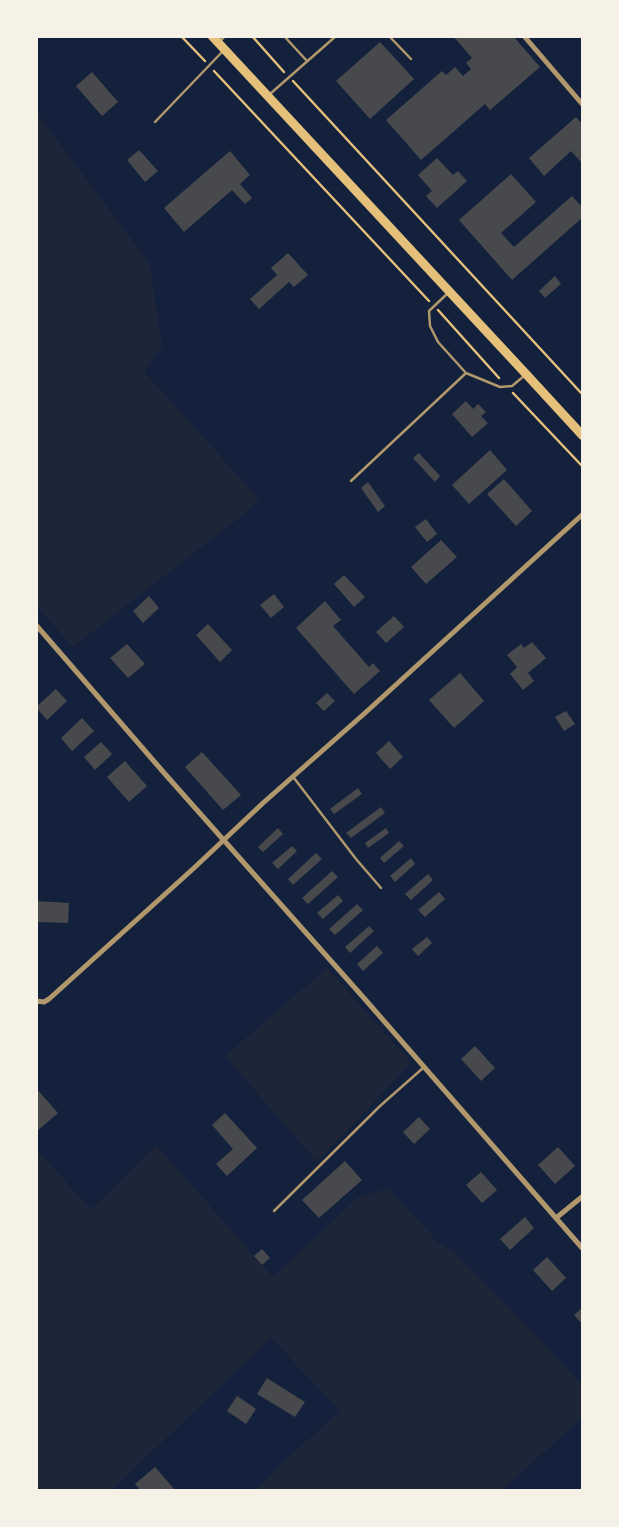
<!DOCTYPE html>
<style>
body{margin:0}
#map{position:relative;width:619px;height:1527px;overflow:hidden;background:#14213d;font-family:"IBM Plex Sans",sans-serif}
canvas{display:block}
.frame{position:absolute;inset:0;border:38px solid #f6f1e7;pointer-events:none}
</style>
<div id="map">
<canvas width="619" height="1527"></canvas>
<div class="frame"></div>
</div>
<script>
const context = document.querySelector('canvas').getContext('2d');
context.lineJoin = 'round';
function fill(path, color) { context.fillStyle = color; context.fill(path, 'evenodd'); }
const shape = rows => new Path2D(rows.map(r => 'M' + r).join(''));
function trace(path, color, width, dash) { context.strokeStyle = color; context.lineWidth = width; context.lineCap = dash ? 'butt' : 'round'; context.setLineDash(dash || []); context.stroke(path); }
fill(shape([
 [36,112,150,264,162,347,144,371,259,499,243,515,73,647,36,606],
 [327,968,411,1063,317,1162,225,1056],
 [156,1145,273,1277,357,1198,388,1188,433,1236,433,1239,454,1252,526,1325,583,1385,583,1417,501,1491,255,1491,282,1463,340,1411,271,1338,111,1491,36,1491,36,1149,91,1209]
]), '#1d2539');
fill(shape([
 [453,36,513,36,540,67,490,110,485,104,421,160,386,120,442,71,446,75,455,67,463,76,471,69,466,63,472,58],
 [380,42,414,79,370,119,336,81],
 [92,72,118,102,102,116,76,86],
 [576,117,583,125,583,164,571,151,544,176,529,158],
 [139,150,158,171,145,182,127,160],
 [230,151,250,175,240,184,252,198,245,204,232,190,184,232,164,208],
 [437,158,453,175,458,171,467,181,437,208,426,196,432,191,418,175],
 [511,174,536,202,501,233,514,247,572,196,583,208,583,217,512,280,459,220],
 [288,253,308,275,294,287,289,282,259,309,250,299,277,275,271,268],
 [555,276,561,284,545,298,539,291],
 [466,401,473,409,478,404,486,412,481,416,488,423,472,437,452,414],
 [490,450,507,470,469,504,452,485],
 [419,453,440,476,435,482,413,458],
 [504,479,532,511,516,526,487,494],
 [368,482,385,506,378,512,361,488],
 [426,519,437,534,427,542,415,527],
 [441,540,457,557,426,584,411,567],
 [344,575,365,597,354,607,334,584],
 [274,594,284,607,271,618,260,605],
 [149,596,159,608,143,623,133,611],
 [325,601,341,620,333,626,369,667,373,663,380,671,354,694,296,628],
 [394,616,404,627,386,643,376,632],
 [208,624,232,650,220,662,196,635],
 [532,642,546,658,528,673,534,681,523,690,510,674,517,667,507,655,521,644,524,648],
 [127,644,145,664,128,678,110,658],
 [460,673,484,701,454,728,429,700],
 [56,689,67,701,47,720,36,707],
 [327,693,335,701,324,711,316,703],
 [566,711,575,724,564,731,555,717],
 [82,718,94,731,72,751,61,738],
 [389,741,403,757,390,769,376,753],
 [101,742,112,754,95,770,84,757],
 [202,752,241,795,223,810,185,767],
 [125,761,147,786,129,802,107,777],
 [358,788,362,794,334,814,330,809],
 [381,807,385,813,351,838,346,833],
 [278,828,283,834,263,852,258,847],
 [386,828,389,833,368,848,365,843],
 [399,841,404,846,384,863,380,858],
 [292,846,297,851,278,869,272,863],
 [316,853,322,859,293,885,288,879],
 [411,858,415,864,395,882,390,876],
 [332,871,338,877,308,904,302,898],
 [428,874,433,880,411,900,405,894],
 [439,892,445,899,425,917,418,910],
 [338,895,343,901,323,919,317,913],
 [36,901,69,903,68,923,36,922],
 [357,904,363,910,335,935,329,929],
 [369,926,374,931,350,953,345,947],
 [427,937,432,943,418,956,412,949],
 [377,946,383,953,363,971,357,964],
 [475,1046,495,1068,481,1081,461,1059],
 [36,1088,58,1113,36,1132],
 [225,1113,257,1148,227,1176,216,1164,233,1149,212,1125],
 [419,1117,430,1129,414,1144,403,1132],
 [558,1147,575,1166,555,1184,538,1165],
 [345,1161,362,1180,319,1218,302,1200],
 [481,1172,497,1190,482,1203,466,1185],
 [525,1217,534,1228,510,1250,500,1239],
 [262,1249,270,1258,262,1265,254,1256],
 [547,1257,566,1278,552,1291,533,1270],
 [583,1307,583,1325,574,1315],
 [267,1378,305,1402,295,1417,257,1394],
 [237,1396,256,1409,246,1424,227,1411],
 [155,1467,176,1491,141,1491,135,1484]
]), '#48494c');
trace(shape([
 [181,36,205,61],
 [252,36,284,72],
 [214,71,429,301],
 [293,81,583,395],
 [438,310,499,378],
 [513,393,583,467]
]), '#e5c07b', 2.5);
trace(shape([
 [284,36,307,61],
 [389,36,411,59],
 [219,42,225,36],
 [270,94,336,36],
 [155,122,223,51],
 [449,292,429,311,430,326,438,342,466,373,500,387,512,386,524,376],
 [351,481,466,373],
 [294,778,356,859,381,888],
 [274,1211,380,1106,423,1068]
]), '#b1986c', 2.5);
trace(shape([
 [524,36,583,105],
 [36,625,165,774,363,997,583,1249],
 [36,1001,44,1002,49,999,194,868,263,803,365,713,583,514],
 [556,1218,583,1196]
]), '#b1986c', 5);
trace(shape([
 [212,36,526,374,583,436]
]), '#e5c07b', 9);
</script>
